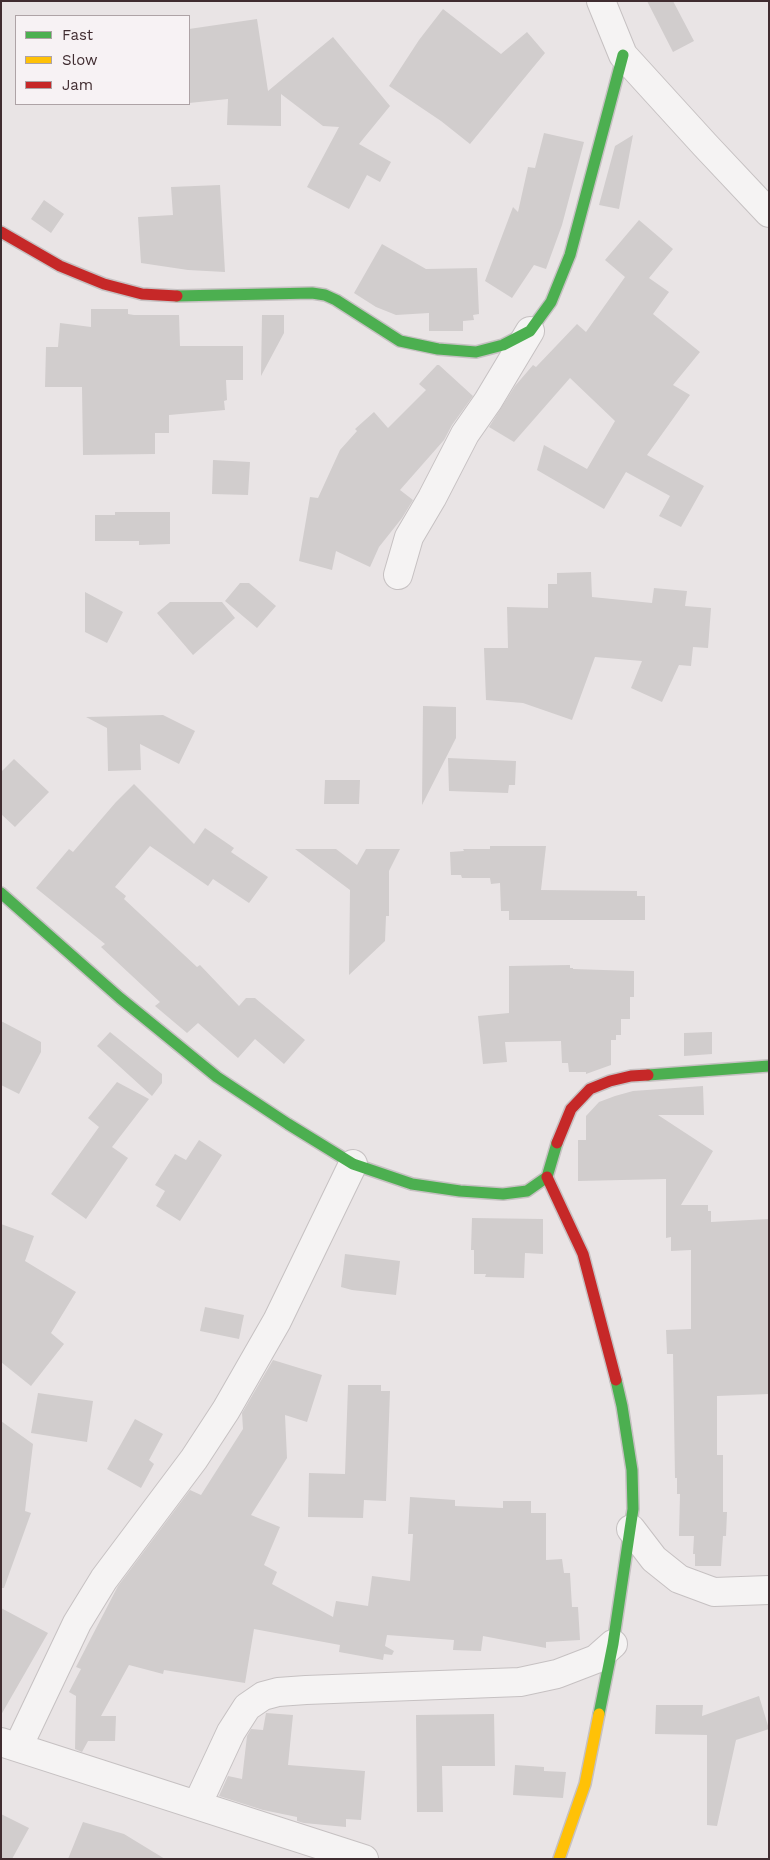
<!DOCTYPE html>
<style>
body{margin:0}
#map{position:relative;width:770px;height:1860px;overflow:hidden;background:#e9e4e5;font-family:"Work Sans",sans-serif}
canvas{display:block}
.frame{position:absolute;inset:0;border:2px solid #402c30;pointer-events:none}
.legend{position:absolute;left:15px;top:15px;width:175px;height:90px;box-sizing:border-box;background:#f7f2f4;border:1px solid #aea3a6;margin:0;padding:6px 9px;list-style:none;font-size:15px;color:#402c30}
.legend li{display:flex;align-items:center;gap:10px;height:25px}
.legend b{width:25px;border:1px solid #aea3a6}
</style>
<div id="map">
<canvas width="770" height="1860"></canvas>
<div class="frame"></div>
<ul class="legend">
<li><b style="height:6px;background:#4caf50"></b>Fast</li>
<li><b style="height:6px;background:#ffc107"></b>Slow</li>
<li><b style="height:6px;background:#c62828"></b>Jam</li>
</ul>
</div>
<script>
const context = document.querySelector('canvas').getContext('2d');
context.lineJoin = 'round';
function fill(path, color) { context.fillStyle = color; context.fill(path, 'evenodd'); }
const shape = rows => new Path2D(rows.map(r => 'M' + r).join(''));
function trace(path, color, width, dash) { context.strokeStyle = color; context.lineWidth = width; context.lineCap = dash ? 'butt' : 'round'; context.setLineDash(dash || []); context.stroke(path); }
fill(shape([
 [647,1,673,1,694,41,673,52],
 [443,9,501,54,527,32,545,53,470,144,441,121,389,86,419,40],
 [257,19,268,91,333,37,390,106,359,144,391,162,380,182,367,175,349,209,307,187,339,127,323,126,281,94,281,126,227,125,228,99,189,103,189,29],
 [544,133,584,142,562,225,546,269,534,265,512,298,485,281,513,207,518,212,528,167,535,168],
 [633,135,619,209,599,205,615,146],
 [220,185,225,272,188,270,141,263,138,217,173,215,171,187],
 [44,200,64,214,51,233,31,219],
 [639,220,673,249,649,278,669,292,653,314,700,352,673,385,690,395,647,455,704,486,681,527,659,516,670,496,626,472,604,509,537,470,544,445,587,469,615,421,570,378,514,442,489,427,515,386,533,365,536,367,577,324,586,332,625,277,605,260],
 [382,244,426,269,477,268,479,314,473,315,474,320,463,321,463,331,429,331,429,313,396,315,376,307,354,293],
 [91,309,128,309,128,314,134,315,179,315,180,346,243,346,243,380,226,380,227,400,224,401,225,410,169,415,169,433,155,433,155,454,83,455,82,387,45,387,46,347,58,347,60,323,91,327],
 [262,315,284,315,284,333,261,376],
 [437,365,439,365,473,396,452,425,444,440,400,490,413,500,402,518,379,547,370,567,336,551,332,570,299,561,310,497,318,498,340,450,357,431,355,429,374,412,388,428,426,390,419,384],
 [213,460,250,462,248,495,212,494],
 [115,512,170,512,170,544,139,545,139,541,95,541,95,515,115,515],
 [591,572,592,597,652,603,654,588,687,591,685,606,711,608,708,648,693,647,691,666,679,665,662,702,631,688,642,661,595,657,572,720,523,703,486,700,484,648,508,648,507,607,548,608,548,584,557,584,557,573],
 [240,583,249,583,276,606,257,628,225,601],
 [85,592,123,612,107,643,85,632],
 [170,602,222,602,235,618,193,655,157,613],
 [423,706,456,707,456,738,422,805],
 [163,715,195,731,179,764,140,744,141,770,108,771,107,728,86,717],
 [448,758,516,761,515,785,509,785,508,793,449,791],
 [14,759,49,792,15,827,1,814,1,772],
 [325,780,360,780,359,804,324,804],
 [134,784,194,844,205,828,234,848,231,852,268,877,249,903,213,879,208,886,150,846,115,887,126,896,124,899,197,967,200,965,239,1006,246,998,255,998,305,1040,284,1064,255,1039,238,1058,198,1023,187,1033,155,1006,160,1002,101,947,105,944,36,888,69,849,73,852,116,802],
 [490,846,546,846,541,890,637,891,637,896,645,896,645,920,509,920,509,911,501,911,500,883,491,884,490,878,462,878,461,875,451,875,450,852,464,851,463,849,490,849],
 [295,849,336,849,357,865,366,849,400,849,389,871,389,916,386,916,385,941,349,975,350,890],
 [570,965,570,968,573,968,573,969,634,971,634,997,630,997,630,1019,621,1019,621,1035,616,1035,616,1040,611,1040,611,1065,586,1074,586,1072,569,1072,568,1063,562,1063,561,1041,505,1042,507,1062,483,1064,478,1016,509,1013,509,966],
 [1,1021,41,1042,41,1052,19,1094,1,1085],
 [110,1032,162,1074,162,1083,152,1096,97,1046],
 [712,1032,712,1054,684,1056,684,1033],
 [117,1082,149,1099,112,1147,128,1158,86,1219,51,1194,99,1127,88,1118],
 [703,1086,704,1115,658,1115,713,1151,681,1205,708,1205,708,1211,711,1211,711,1222,769,1219,769,1394,717,1396,717,1455,723,1455,723,1512,727,1512,726,1536,723,1536,721,1566,695,1566,695,1554,693,1554,694,1536,679,1536,680,1494,677,1494,677,1478,675,1478,673,1354,667,1354,666,1330,691,1329,691,1250,671,1251,671,1237,666,1238,666,1179,578,1181,578,1140,586,1140,586,1116,599,1102,615,1096,633,1091],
 [199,1140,222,1155,180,1221,156,1206,165,1191,155,1185,175,1154,186,1160],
 [472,1218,543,1219,543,1254,525,1253,524,1278,485,1277,486,1274,474,1274,474,1250,471,1250],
 [1,1224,34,1236,25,1261,76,1292,51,1333,64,1344,31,1386,1,1362],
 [345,1254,400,1261,396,1295,352,1290,341,1287],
 [205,1307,244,1315,239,1339,200,1331],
 [273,1360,322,1375,307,1422,285,1415,287,1458,251,1515,280,1527,264,1565,277,1572,272,1584,333,1617,336,1601,368,1606,372,1576,410,1581,413,1534,408,1534,410,1497,455,1500,455,1506,503,1508,503,1501,531,1501,531,1513,546,1513,546,1560,562,1559,564,1573,570,1573,572,1607,578,1607,580,1640,546,1642,546,1648,483,1636,481,1651,453,1650,454,1640,387,1635,385,1646,394,1651,392,1655,384,1654,383,1660,339,1652,340,1645,254,1629,245,1683,164,1670,163,1674,129,1665,101,1716,116,1716,115,1741,88,1741,82,1752,75,1749,76,1696,69,1692,81,1669,76,1667,118,1586,190,1490,201,1495,243,1429,242,1413],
 [348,1385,381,1385,381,1391,390,1391,386,1501,364,1500,363,1518,308,1517,309,1473,345,1474],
 [38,1393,93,1401,87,1442,31,1433],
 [135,1419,163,1434,149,1460,154,1464,141,1488,107,1469],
 [1,1421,33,1444,25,1511,31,1513,4,1588,1,1588],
 [1,1608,48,1633,1,1715],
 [759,1696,769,1729,736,1740,717,1826,707,1825,707,1735,655,1734,656,1705,703,1705,702,1716],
 [266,1713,293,1715,288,1765,365,1771,361,1820,346,1819,346,1827,304,1823,297,1821,297,1817,263,1810,219,1796,228,1776,242,1779,247,1736,251,1729,263,1730],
 [494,1714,495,1766,442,1766,443,1812,417,1812,416,1715],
 [515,1765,544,1767,544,1771,566,1772,563,1798,513,1795],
 [1,1814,29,1828,12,1859,1,1859],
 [83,1822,124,1834,165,1859,68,1859]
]), '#d1cdcd');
const street = shape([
 [601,1,623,55,705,145,769,213],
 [398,575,409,537,432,498,465,434,488,401,530,331],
 [631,1529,654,1559,679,1579,714,1592,769,1590],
 [1,1742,364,1859],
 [18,1747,77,1623,104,1579,194,1459,226,1410,277,1321,353,1164],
 [197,1805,231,1732,247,1707,263,1696,278,1692,306,1690,520,1682,557,1674,596,1659,613,1644]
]);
const fast = shape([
 [177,296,312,293,325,295,336,300,400,341,438,349,476,352,503,345,530,331,551,302,570,255,623,55],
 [1,893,120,998,217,1077,288,1124,353,1164,412,1184,460,1191,503,1194,527,1191,547,1177,557,1143],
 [648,1075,769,1066],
 [599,1714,613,1644,633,1509,632,1470,622,1406,616,1380]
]);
const slow = shape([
 [559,1859,585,1784,599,1714]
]);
const jam = shape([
 [1,232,60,266,104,284,142,294,177,296],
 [557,1143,571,1109,590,1089,610,1081,631,1076,648,1075],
 [547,1177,583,1254,616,1380]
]);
trace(street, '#c6c1c2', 30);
trace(fast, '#c6c1c2', 14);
trace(slow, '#c6c1c2', 14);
trace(jam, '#c6c1c2', 14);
trace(street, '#f5f3f3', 28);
trace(fast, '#4caf50', 11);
trace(slow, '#ffc107', 11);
trace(jam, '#c62828', 11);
</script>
